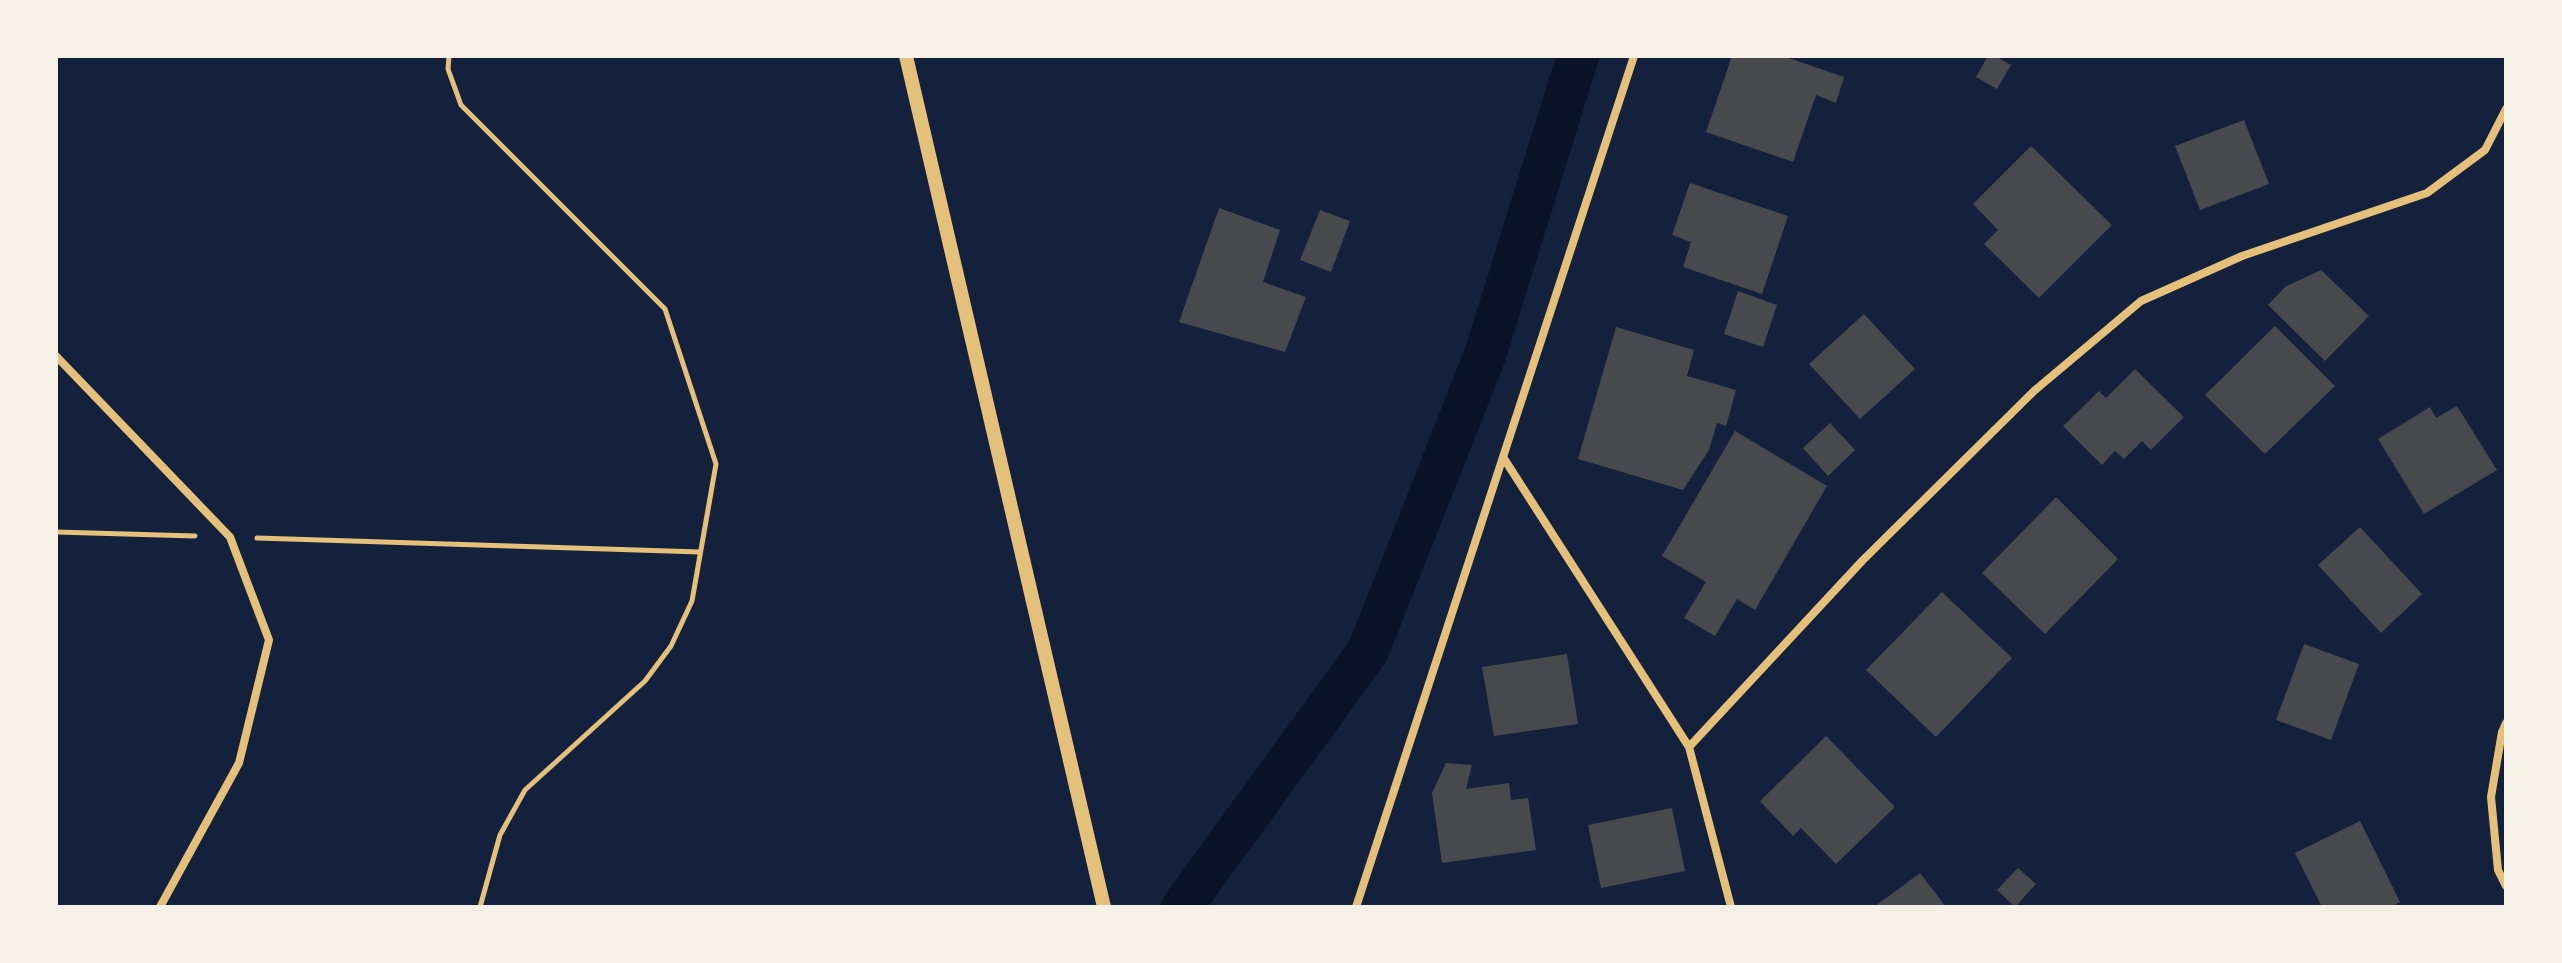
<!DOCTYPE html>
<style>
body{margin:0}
#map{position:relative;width:2562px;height:963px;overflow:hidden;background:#14213d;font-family:"Varela Round",sans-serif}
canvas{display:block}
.frame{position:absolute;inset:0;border:58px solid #f6f1e7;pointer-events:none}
</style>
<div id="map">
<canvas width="2562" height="963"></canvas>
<div class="frame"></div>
</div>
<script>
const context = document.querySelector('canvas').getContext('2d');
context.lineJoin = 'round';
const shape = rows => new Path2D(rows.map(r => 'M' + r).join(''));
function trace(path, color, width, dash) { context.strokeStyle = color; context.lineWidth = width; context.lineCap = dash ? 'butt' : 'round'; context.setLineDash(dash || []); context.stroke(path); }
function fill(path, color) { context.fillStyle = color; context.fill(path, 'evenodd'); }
trace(shape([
 [1192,894,1202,907]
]), '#0b132b', 12);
trace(shape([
 [1182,907,1368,651,1485,355,1578,56]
]), '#0b132b', 42);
fill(shape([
 [1732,56,1783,56,1844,77,1836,103,1816,95,1793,162,1706,132],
 [1988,56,1995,56,2011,65,1997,89,1976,77],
 [2244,120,2269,184,2200,210,2175,146],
 [2031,146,2112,225,2039,298,1984,244,1998,230,1973,204],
 [1690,183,1788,216,1762,294,1683,267,1691,242,1672,235],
 [1219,208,1280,230,1263,282,1306,297,1285,352,1179,322],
 [1320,210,1350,221,1331,272,1300,260],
 [2321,270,2369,316,2325,361,2268,305,2285,287],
 [1738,291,1777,305,1763,347,1724,334],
 [1864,314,1915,369,1860,419,1809,364],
 [2275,326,2335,386,2265,454,2205,395],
 [1616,327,1694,350,1687,376,1736,390,1726,426,1717,423,1709,450,1683,490,1578,459],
 [2135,369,2184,417,2151,450,2142,441,2124,459,2115,451,2102,465,2063,426,2099,391,2106,398],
 [2457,406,2497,470,2424,514,2378,439,2430,407,2436,418],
 [1830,423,1855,450,1828,476,1803,448],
 [1735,431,1827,486,1755,610,1737,599,1715,636,1684,618,1706,582,1662,556],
 [2056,497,2118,559,2045,634,1982,573],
 [2360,527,2422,594,2381,633,2318,565],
 [1942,592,2012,658,1936,737,1866,670],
 [2304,644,2359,664,2331,740,2276,720],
 [1567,654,1578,724,1494,736,1482,667],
 [1826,736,1895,807,1836,864,1801,828,1793,836,1760,801],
 [1446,763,1472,765,1466,789,1509,783,1511,800,1528,798,1536,850,1442,863,1432,793],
 [1672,808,1685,871,1601,888,1588,825],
 [2360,821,2400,902,2391,907,2322,907,2295,853],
 [2018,868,2036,884,2015,907,1997,890],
 [1920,873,1946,907,1874,907]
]), '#48494c');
trace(shape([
 [449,56,448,69,461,105,665,309,716,464,692,601,671,646,645,681,525,790,500,835,480,907],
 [56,532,195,536],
 [257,538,700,552]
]), '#e5c07b', 5);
trace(shape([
 [56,356,230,537,269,640,239,763,160,907],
 [1503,457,1689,747,1731,907],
 [2506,723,2502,732,2491,797,2498,870,2506,886],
 [1689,747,1863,560,2034,391,2141,301,2242,256,2427,193,2485,150,2506,109],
 [1356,907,1634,56]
]), '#e5c07b', 8);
trace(shape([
 [906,56,1104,907]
]), '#e5c07b', 14);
</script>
